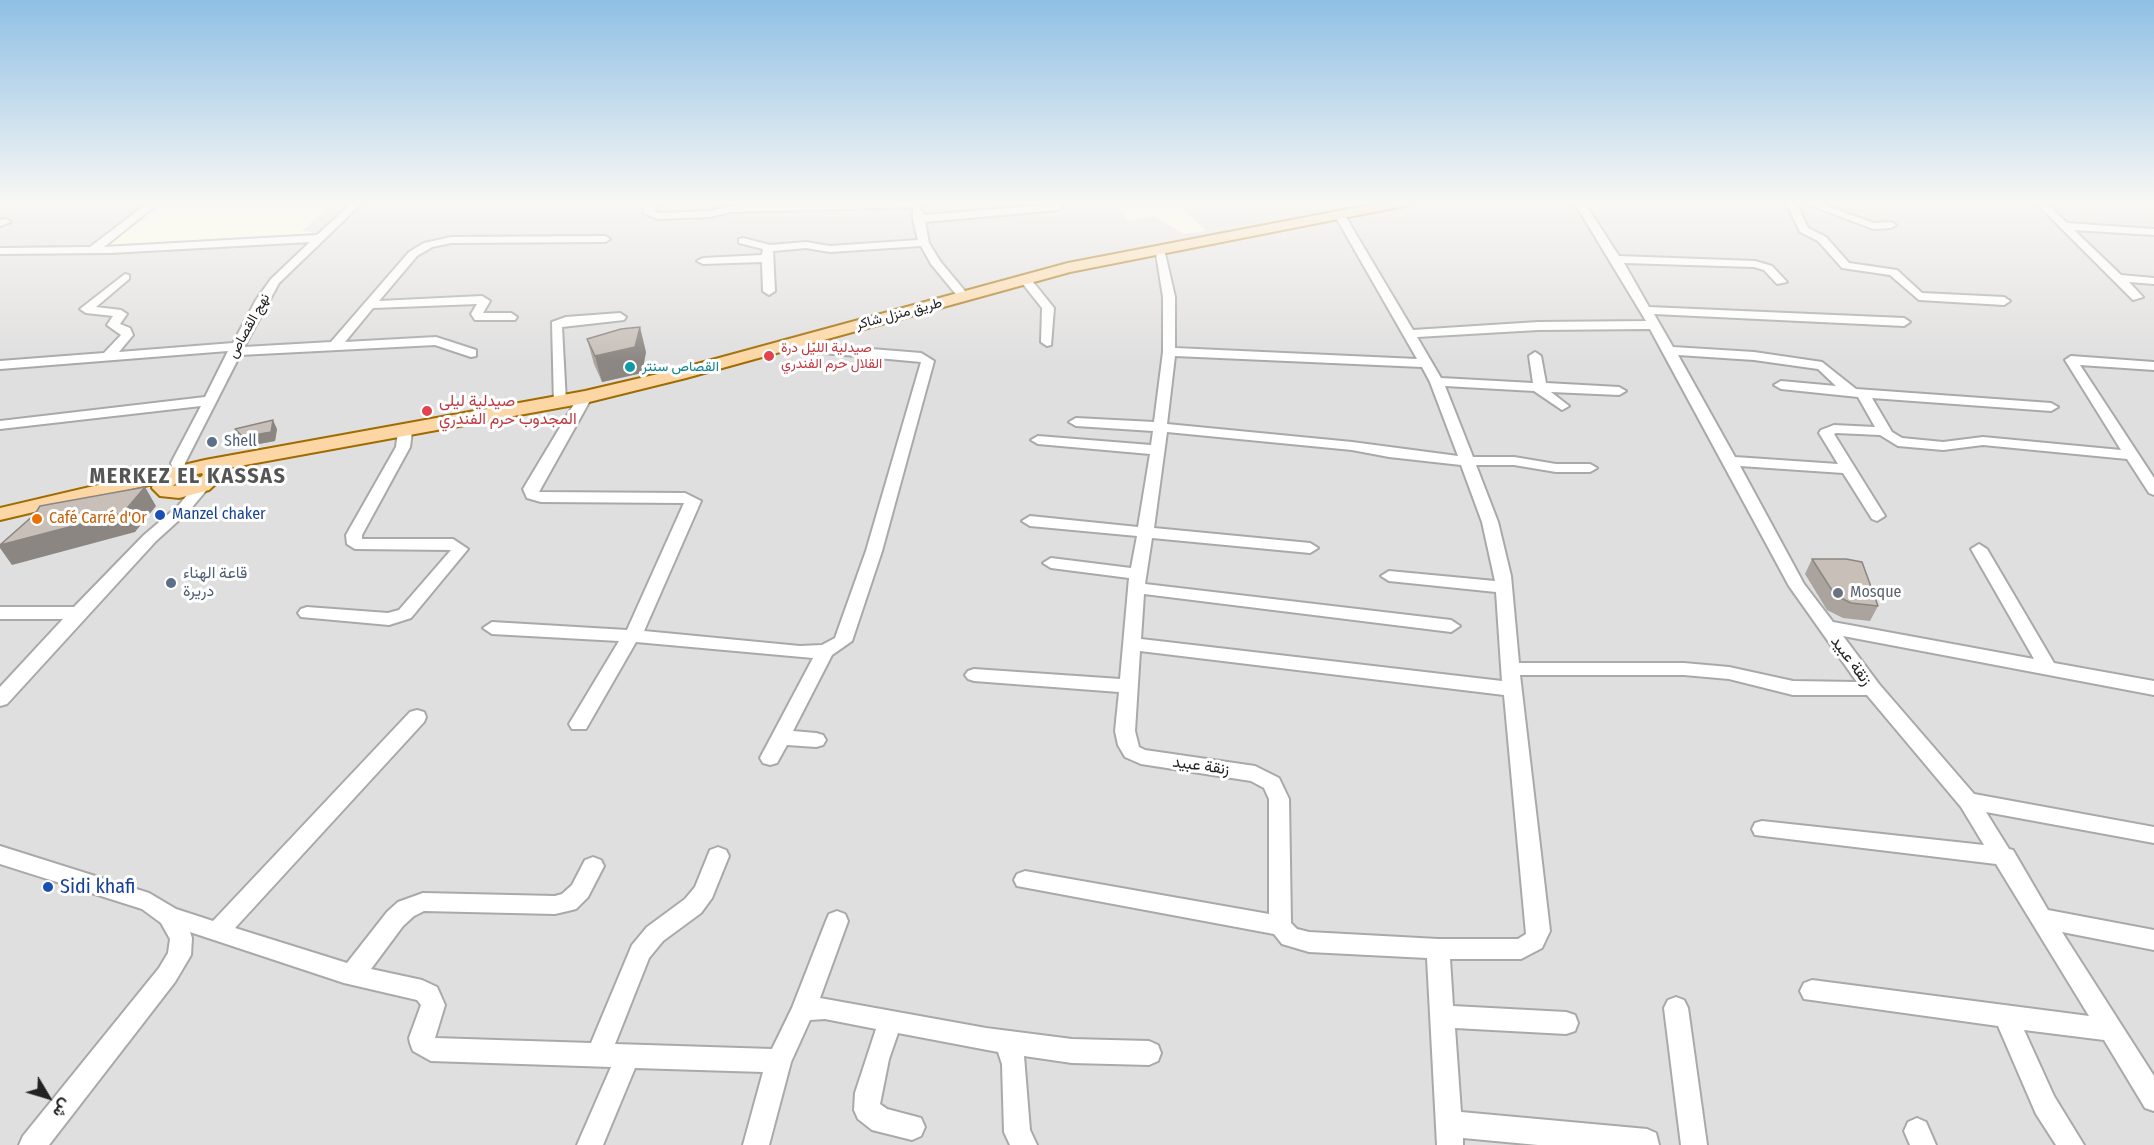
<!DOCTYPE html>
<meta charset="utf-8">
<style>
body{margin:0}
#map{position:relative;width:2154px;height:1145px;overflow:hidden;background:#f2efe9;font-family:"Fira Sans Condensed",Vazirmatn,sans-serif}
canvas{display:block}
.north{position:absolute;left:18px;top:1067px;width:60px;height:60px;-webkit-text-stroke:4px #fff;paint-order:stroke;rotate:128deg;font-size:16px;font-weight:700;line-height:24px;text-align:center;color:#222}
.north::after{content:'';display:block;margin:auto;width:21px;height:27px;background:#222;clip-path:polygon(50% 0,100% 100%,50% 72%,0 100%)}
</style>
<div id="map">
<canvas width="2154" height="1145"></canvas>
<div class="north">ش</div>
</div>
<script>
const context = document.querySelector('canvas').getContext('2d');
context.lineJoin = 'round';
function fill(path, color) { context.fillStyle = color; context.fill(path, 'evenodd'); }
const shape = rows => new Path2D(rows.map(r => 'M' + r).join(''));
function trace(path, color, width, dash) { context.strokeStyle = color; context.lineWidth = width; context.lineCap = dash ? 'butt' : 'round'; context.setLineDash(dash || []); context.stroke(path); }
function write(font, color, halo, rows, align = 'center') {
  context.font = font + ' "Fira Sans Condensed",Vazirmatn,sans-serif'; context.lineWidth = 6; context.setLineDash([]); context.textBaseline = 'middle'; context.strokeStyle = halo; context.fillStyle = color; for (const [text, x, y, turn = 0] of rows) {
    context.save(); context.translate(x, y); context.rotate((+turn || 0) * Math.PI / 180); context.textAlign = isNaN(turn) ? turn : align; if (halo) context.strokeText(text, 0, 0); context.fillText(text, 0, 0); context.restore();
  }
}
fill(shape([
 [0,202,2154,202,2154,1145,0,1145]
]), '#e0dfdf');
fill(shape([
 [1116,202,1180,202,1187,210,1185,211,1206,231,1184,234,1155,217,1127,221],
 [332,204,302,231,314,232,299,238,110,247,106,245,155,206]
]), '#ffffe5');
const minor = shape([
 [149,202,160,202,104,247,317,235,353,202,363,202,279,283,244,347,331,342,409,252,424,243,451,237,605,236,610,239,605,242,451,243,432,247,417,256,379,301,482,296,490,301,483,313,511,313,517,317,515,320,475,320,471,314,477,304,373,308,345,342,436,337,476,350,476,356,471,357,435,345,240,355,185,463,184,474,174,474,171,463,201,406,0,429,0,421,205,397,228,351,0,369,0,361,104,353,121,335,107,325,113,316,86,313,80,309,125,274,129,275,129,279,96,307,121,310,127,314,120,324,130,328,133,335,119,352,233,343,256,300,271,279,310,242,110,253,0,254,0,248,90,247,149,202],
 [648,202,658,202,654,211,659,213,710,211,731,206,895,202,921,202,919,206,924,215,1058,204,1063,207,1058,210,925,222,929,243,940,261,969,296,963,300,959,298,931,264,921,246,830,252,806,248,773,251,775,291,769,295,763,291,762,262,703,264,697,261,703,258,762,255,763,249,739,243,739,239,743,238,770,245,806,242,830,246,918,240,913,219,913,207,731,212,710,217,658,219,643,213,648,202],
 [1574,202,1584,202,1619,256,1755,261,1772,266,1787,282,1777,284,1764,270,1754,267,1624,263,1649,307,1904,318,1910,322,1904,326,1654,314,1673,347,1754,352,1822,362,1856,389,2051,403,2058,407,2051,411,1872,398,1892,432,1902,438,1943,442,1983,437,2121,450,2065,360,2071,356,2154,362,2154,370,2080,365,2154,478,2154,495,2149,493,2127,459,1983,445,1943,450,1898,446,1880,435,1836,433,1834,434,1885,516,1877,521,1872,519,1843,473,1740,466,1804,584,1833,622,2034,659,1971,549,1979,544,1987,549,2054,663,2154,681,2154,695,1843,636,1879,684,1974,794,2154,827,2154,843,1986,812,2009,849,2013,850,2048,910,2154,930,2154,950,2062,932,2154,1076,2154,1111,2145,1108,2104,1040,2024,1030,2054,1096,2084,1145,2056,1145,2036,1114,1998,1026,1804,999,1800,991,1804,983,1812,980,2089,1016,1996,864,1755,835,1752,829,1755,823,1762,821,1984,845,1961,807,1867,695,1793,695,1729,679,1684,675,1520,675,1550,931,1542,948,1521,959,1450,959,1453,1006,1566,1012,1575,1015,1578,1023,1575,1031,1566,1034,1455,1028,1461,1112,1647,1129,1656,1133,1659,1145,1538,1145,1463,1138,1463,1145,1437,1145,1427,958,1309,952,1282,944,1274,934,1017,886,1014,880,1017,874,1025,871,1269,914,1269,799,1264,788,1251,781,1141,764,1125,757,1118,745,1115,731,1119,692,974,681,968,679,965,675,968,671,974,669,1120,679,1129,578,1051,568,1043,563,1051,558,1131,568,1137,536,1030,526,1022,521,1030,516,1138,527,1150,454,1038,444,1031,440,1038,436,1151,445,1153,431,1076,426,1069,422,1076,418,1154,422,1163,352,1163,297,1155,247,1164,249,1175,297,1175,348,1417,359,1334,214,1339,211,1344,214,1413,330,1538,322,1646,321,1574,202],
 [1650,329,1789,586,1857,682,1793,681,1729,667,1684,663,1519,663,1511,576,1498,522,1476,465,1514,465,1556,472,1590,472,1597,468,1590,464,1556,464,1514,457,1473,457,1445,386,1534,391,1562,410,1569,406,1551,392,1619,395,1626,391,1619,387,1546,383,1541,356,1535,352,1529,356,1533,383,1441,378,1417,337,1538,330,1650,329],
 [1678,355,1754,360,1818,369,1836,386,1781,381,1774,385,1781,389,1858,397,1875,427,1834,425,1821,430,1819,433,1838,464,1735,457,1678,355],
 [1175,356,1422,367,1430,382,1458,456,1352,442,1167,424,1175,356],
 [1167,432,1352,450,1389,457,1461,465,1482,522,1495,581,1389,571,1381,576,1389,581,1496,592,1502,681,1141,639,1144,594,1451,632,1460,626,1451,620,1145,584,1152,538,1310,553,1318,548,1310,543,1154,528,1167,432],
 [1140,651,1504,695,1526,934,1518,939,1438,939,1309,932,1297,929,1291,923,1289,799,1279,778,1255,766,1145,750,1139,747,1135,731,1140,651],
 [1786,202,1796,202,1808,228,1826,237,1849,263,1897,270,1922,293,2004,297,2010,301,2004,305,1919,300,1890,275,1842,268,1818,241,1800,232,1786,202],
 [1802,202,1815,202,1874,223,1891,222,1896,225,1891,228,1873,229,1802,202],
 [2035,202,2045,202,2067,223,2154,229,2154,235,2074,230,2121,275,2154,278,2154,284,2129,282,2143,297,2133,300,2035,202],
 [0,220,6,219,11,222,0,226,0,220],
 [1021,277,1029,277,1054,308,1051,345,1047,346,1041,342,1042,308,1019,279,1021,277],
 [620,313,626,317,624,320,562,327,566,402,564,405,554,405,552,322,566,317,620,313],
 [784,342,921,353,934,361,882,551,852,641,832,655,793,731,816,733,823,735,826,740,823,745,816,747,787,745,777,763,770,765,763,763,760,758,813,658,636,642,586,729,572,729,569,724,619,641,492,634,483,628,492,622,627,630,684,503,541,502,527,498,523,489,580,394,590,394,592,397,539,492,685,493,701,501,644,631,800,646,822,645,835,638,866,551,921,362,780,349,778,346,784,342],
 [405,427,412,431,410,447,362,535,362,539,453,539,468,549,411,618,389,625,301,617,298,613,301,609,307,607,388,613,399,610,451,550,355,549,347,544,346,535,396,447,398,431,405,427],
 [202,481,210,486,188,512,156,541,7,704,0,706,0,687,63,619,0,619,0,607,74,607,144,535,178,506,197,483,202,481],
 [417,710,424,712,426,717,424,722,235,928,347,963,387,912,398,902,423,893,555,896,562,894,572,885,585,860,593,857,601,860,604,866,588,897,576,909,568,911,555,914,424,911,414,916,403,926,371,969,422,980,437,987,445,1005,435,1038,591,1043,632,945,647,927,685,899,695,887,710,850,718,847,726,850,729,856,712,898,701,913,663,941,649,958,615,1044,772,1049,792,1008,826,921,829,914,837,911,845,914,848,921,820,998,986,1028,1072,1039,1149,1041,1158,1045,1161,1053,1158,1061,1149,1065,1072,1063,1024,1056,1030,1130,1037,1145,1010,1145,1004,1132,1002,1064,998,1052,898,1033,889,1059,880,1104,887,1109,921,1118,925,1127,921,1136,912,1140,872,1130,858,1119,854,1110,855,1093,876,1029,825,1019,810,1020,791,1062,769,1145,743,1145,763,1072,635,1068,603,1145,577,1145,611,1067,431,1061,413,1051,410,1043,409,1038,421,1005,417,1000,344,983,190,932,192,938,191,955,175,982,49,1145,19,1145,23,1136,159,968,168,953,170,939,161,923,142,909,0,864,0,846,149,893,176,909,213,921,410,712,417,710],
 [1676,997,1684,1000,1688,1008,1707,1145,1681,1145,1664,1008,1668,1000,1676,997],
 [1917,1118,1926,1122,1936,1145,1910,1145,1904,1131,1908,1122,1917,1118]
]);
const major = shape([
 [1385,202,1411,202,1404,206,1070,272,686,378,585,403,223,469,225,472,221,479,209,490,179,498,160,496,152,488,153,484,0,520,0,508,205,460,585,391,675,370,1068,263,1385,202],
 [202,473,203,475,195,482,173,486,182,477,202,473]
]);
trace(minor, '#a9a9a9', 4);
trace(major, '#a06b00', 4);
fill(minor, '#fff');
fill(major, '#fcd6a4');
fill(shape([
 [587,339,646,352,642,373,602,382,594,364],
 [235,429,277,429,275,441,248,446,240,438],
 [1812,559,1878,606,1870,621,1843,618,1827,610,1805,574]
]), '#aba49e');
fill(shape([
 [640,327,646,352,642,373,602,382,595,356],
 [273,420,277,429,275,441,248,446,243,437],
 [145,487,156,506,135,532,12,565,0,548,0,545]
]), '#8b8681');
const building = shape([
 [640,327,635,347,595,356,587,339,621,329,640,327],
 [273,420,271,432,243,437,235,429,273,420],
 [145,487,123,513,0,545,35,514,40,506,145,487],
 [1812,559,1846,559,1862,562,1878,606,1851,603,1835,595,1812,559]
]);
fill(building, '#c7bfb8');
trace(building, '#8b8681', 1.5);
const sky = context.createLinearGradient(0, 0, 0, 362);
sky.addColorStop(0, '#8fc0e4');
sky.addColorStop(0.56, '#f9f8f5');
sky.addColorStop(1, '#f9f8f500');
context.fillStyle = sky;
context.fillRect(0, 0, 2154, 362);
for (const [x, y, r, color] of [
 [769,356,6,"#e0444e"],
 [630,367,6,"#0f9aa8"],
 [427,411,6,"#e0444e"],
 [212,442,6,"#5c6f8a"],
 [160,515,6,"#1a4fb4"],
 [37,519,6,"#e8710a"],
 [171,583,6,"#5c6f8a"],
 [1838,593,6,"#6b7280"],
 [48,887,6,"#1a4fb4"]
]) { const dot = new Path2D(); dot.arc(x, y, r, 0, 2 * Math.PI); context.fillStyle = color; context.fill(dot); trace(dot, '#fff', 2); }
write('14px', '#222', '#fff', [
 ["طريق منزل شاكر",899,314,-15],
 ["نهج القصاص",249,326,-61]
]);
write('14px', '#be3a42', '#fff', [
 ["صيدلية الليل درة",781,348],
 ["القلال حرم الفندري",781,364]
], 'left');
write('14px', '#0d838f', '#fff', [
 ["القصاص سنتر",642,367]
], 'left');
write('16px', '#be3a42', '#fff', [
 ["صيدلية ليلى",439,402],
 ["المجدوب حرم الفندري",439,420]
], 'left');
write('16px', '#4e5e75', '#fff', [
 ["Shell",224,442],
 ["قاعة الهناء",183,574],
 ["دريرة",183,592]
], 'left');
write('16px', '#164399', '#fff', [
 ["Manzel chaker",172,515]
], 'left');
write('16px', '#c56008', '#fff', [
 ["Café Carré d'Or",49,519]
], 'left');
write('16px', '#5b616d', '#fff', [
 ["Mosque",1850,593]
], 'left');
write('16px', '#222', '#fff', [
 ["زنقة عبيد",1851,661,53],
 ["زنقة عبيد",1201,766,8]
]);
write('20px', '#164399', '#fff', [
 ["Sidi khafi",60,887]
], 'left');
context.letterSpacing = '1.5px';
write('bold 22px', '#555', '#fff', [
 ["MERKEZ EL KASSAS",188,477]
]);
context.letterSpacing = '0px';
</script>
